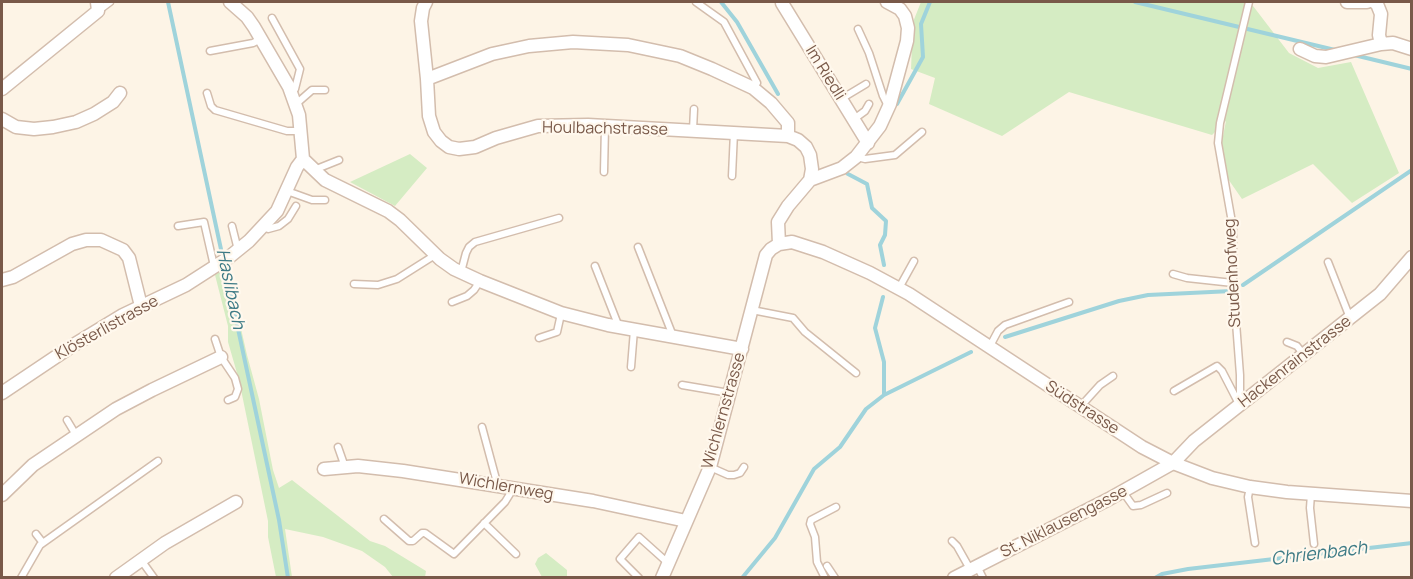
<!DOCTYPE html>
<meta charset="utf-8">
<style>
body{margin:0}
#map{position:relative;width:1413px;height:579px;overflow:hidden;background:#fdf4e6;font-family:Manrope,sans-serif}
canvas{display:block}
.frame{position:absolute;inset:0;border:3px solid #795949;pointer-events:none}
</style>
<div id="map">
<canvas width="1413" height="579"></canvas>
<div class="frame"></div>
</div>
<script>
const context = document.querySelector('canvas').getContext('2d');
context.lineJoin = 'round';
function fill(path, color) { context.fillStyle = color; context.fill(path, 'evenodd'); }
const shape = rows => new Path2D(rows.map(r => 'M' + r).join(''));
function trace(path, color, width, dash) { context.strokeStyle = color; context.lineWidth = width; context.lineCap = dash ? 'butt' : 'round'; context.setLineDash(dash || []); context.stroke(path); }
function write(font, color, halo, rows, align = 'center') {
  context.font = font + ' Manrope,sans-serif'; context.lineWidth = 4.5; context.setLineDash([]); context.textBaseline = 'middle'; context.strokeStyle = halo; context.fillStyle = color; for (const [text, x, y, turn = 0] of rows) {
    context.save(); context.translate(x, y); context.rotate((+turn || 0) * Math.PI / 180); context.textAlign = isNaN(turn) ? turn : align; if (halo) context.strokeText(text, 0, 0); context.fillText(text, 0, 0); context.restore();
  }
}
fill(shape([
 [921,2,1250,2,1289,53,1318,68,1351,62,1399,173,1352,203,1313,164,1242,199,1226,176,1220,151,1226,121,1212,135,1069,92,1002,136,929,104,935,78,911,69,913,22],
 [410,154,427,168,395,206,350,182],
 [227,267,247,355,259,399,273,470,279,488,292,480,370,541,385,546,426,571,425,577,393,577,385,567,362,551,323,537,285,529,292,577,276,577,268,537,268,521,239,380,228,342,228,326,215,275],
 [546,553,567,570,567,577,542,577,535,564,538,558]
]), '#d5ecc3');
trace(shape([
 [168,2,279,520,288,578],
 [721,2,737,22,778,94],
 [1135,2,1335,50],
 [1354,55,1412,69],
 [897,104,923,57,921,24,930,2],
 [848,174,867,184,872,208,886,221,885,235,880,245,884,265],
 [1243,285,1412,170],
 [883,297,875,328,884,362,884,395],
 [1005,337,1119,301,1148,295,1232,291],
 [742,578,775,538,814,469,840,447,866,409,884,395,971,352],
 [1155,578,1162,574,1188,569,1412,543]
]), '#9fd3db', 4);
const service = shape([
 [696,2,724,22,757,83,753,88],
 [98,11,110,2],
 [272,18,300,69,295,89,291,91],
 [858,29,869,53,883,96,886,102,889,104],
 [210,51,253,43,261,39],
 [207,93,211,106,215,110,287,131,301,131],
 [841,99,866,84],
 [296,104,312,90,325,90],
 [854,119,865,111,869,104],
 [693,130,694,109],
 [857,157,865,159,895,155,922,132],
 [314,170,339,160],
 [604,172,605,126],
 [732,176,734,132],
 [287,191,312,200,325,200],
 [178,226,204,222,214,266],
 [232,226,238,250],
 [263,226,268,229,279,226,288,219,296,206],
 [638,247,673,336],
 [1328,262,1350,318],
 [595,266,619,327],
 [461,272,466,253,469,247,475,242,559,218],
 [1173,274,1187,278,1233,283],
 [354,284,378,285,397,279,435,255],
 [899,288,914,261],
 [452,302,467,296,474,290,480,281],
 [752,310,793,318,805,332,856,373],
 [539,338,557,332,561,314],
 [215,339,221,357,235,378,238,389,235,397,228,400],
 [1287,342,1297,346,1304,355],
 [990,346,998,331,1005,325,1069,302],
 [631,367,634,330],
 [682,385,729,393],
 [1174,391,1217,366,1222,371,1238,402],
 [1240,404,1240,375,1233,283,1233,228,1218,143,1220,123,1249,2],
 [1081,406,1100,385,1113,376],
 [67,420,76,435],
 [482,427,496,479,495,486],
 [338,447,345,467],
 [710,467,728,475,734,475,740,473,744,467],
 [1250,487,1248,497,1255,543],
 [1123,492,1133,506,1141,505,1167,493],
 [1311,494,1310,508,1314,544],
 [384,519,409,541,413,541,422,533,425,533,454,554,505,502,513,489],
 [484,523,516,554],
 [36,534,43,543],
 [952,541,957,546,970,569],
 [141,560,154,578],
 [827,566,835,578],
 [977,566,983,578],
 [21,578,40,545,158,461],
 [639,578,620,559,639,537,668,563],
 [825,578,817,562,815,537,810,524,811,520,836,507]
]);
const minor = shape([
 [426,2,423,8,421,21,427,79,429,116,434,132,441,141,449,147,459,149,475,147,496,138,538,126,588,125,788,136,798,140,806,147,810,155,812,169,810,180,788,206,778,222,779,244],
 [1347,2,1367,2],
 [782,3,868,143],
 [1381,44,1393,43,1412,49],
 [1300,49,1315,56,1326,57,1381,44,1379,35,1381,14,1377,4,1374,2],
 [427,79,492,54,529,46,573,42,628,45,680,56,712,69,753,88,771,103,788,123,788,136],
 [2,89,98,11,97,2],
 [2,119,16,127,34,129,53,127,76,122,94,114,113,102,120,93],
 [303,159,325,180,388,211,400,220,440,259,454,269,480,281,561,313,608,325,742,349],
 [810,180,842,168,856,157,880,126,890,104,907,41,908,28,905,16,900,9,887,2],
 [2,280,13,277,72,244,86,240,101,240,123,250,129,258,141,306],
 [2,393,72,346,123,315,186,285,228,258,249,241,277,211,297,167,303,159,299,115,289,87,254,27,247,17,230,2],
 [324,469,358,466,403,471,593,501,686,521],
 [2,495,33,465,116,409,152,390,221,357],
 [116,578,165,543,236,502],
 [662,578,710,467,766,255,771,249,779,244,792,242,823,252,870,273,909,294,1142,447,1173,463,1212,478,1250,487,1287,492,1412,501],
 [954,578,1109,499,1173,463,1194,441,1380,294,1412,257]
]);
trace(service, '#d3bdad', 9);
trace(minor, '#d3bdad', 15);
trace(service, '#fff', 6);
trace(minor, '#fff', 12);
write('16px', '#795949', '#fff8ed', [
 ["Im Riedli",825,73,58],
 ["Houlbachstrasse",605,129,1],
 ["Studenhofweg",1233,273,-93],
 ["Klösterlistrasse",107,328,-29],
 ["Hackenrainstrasse",1295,362,-38],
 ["Südstrasse",1082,408,33],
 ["Wichlernstrasse",724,411,-74],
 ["Wichlernweg",506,487,10],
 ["St. Niklausengasse",1064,522,-27]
]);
write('italic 18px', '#3e7b86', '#fff8ed', [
 ["Haslibach",230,289,78],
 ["Chrienbach",1319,554,-7]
]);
</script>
